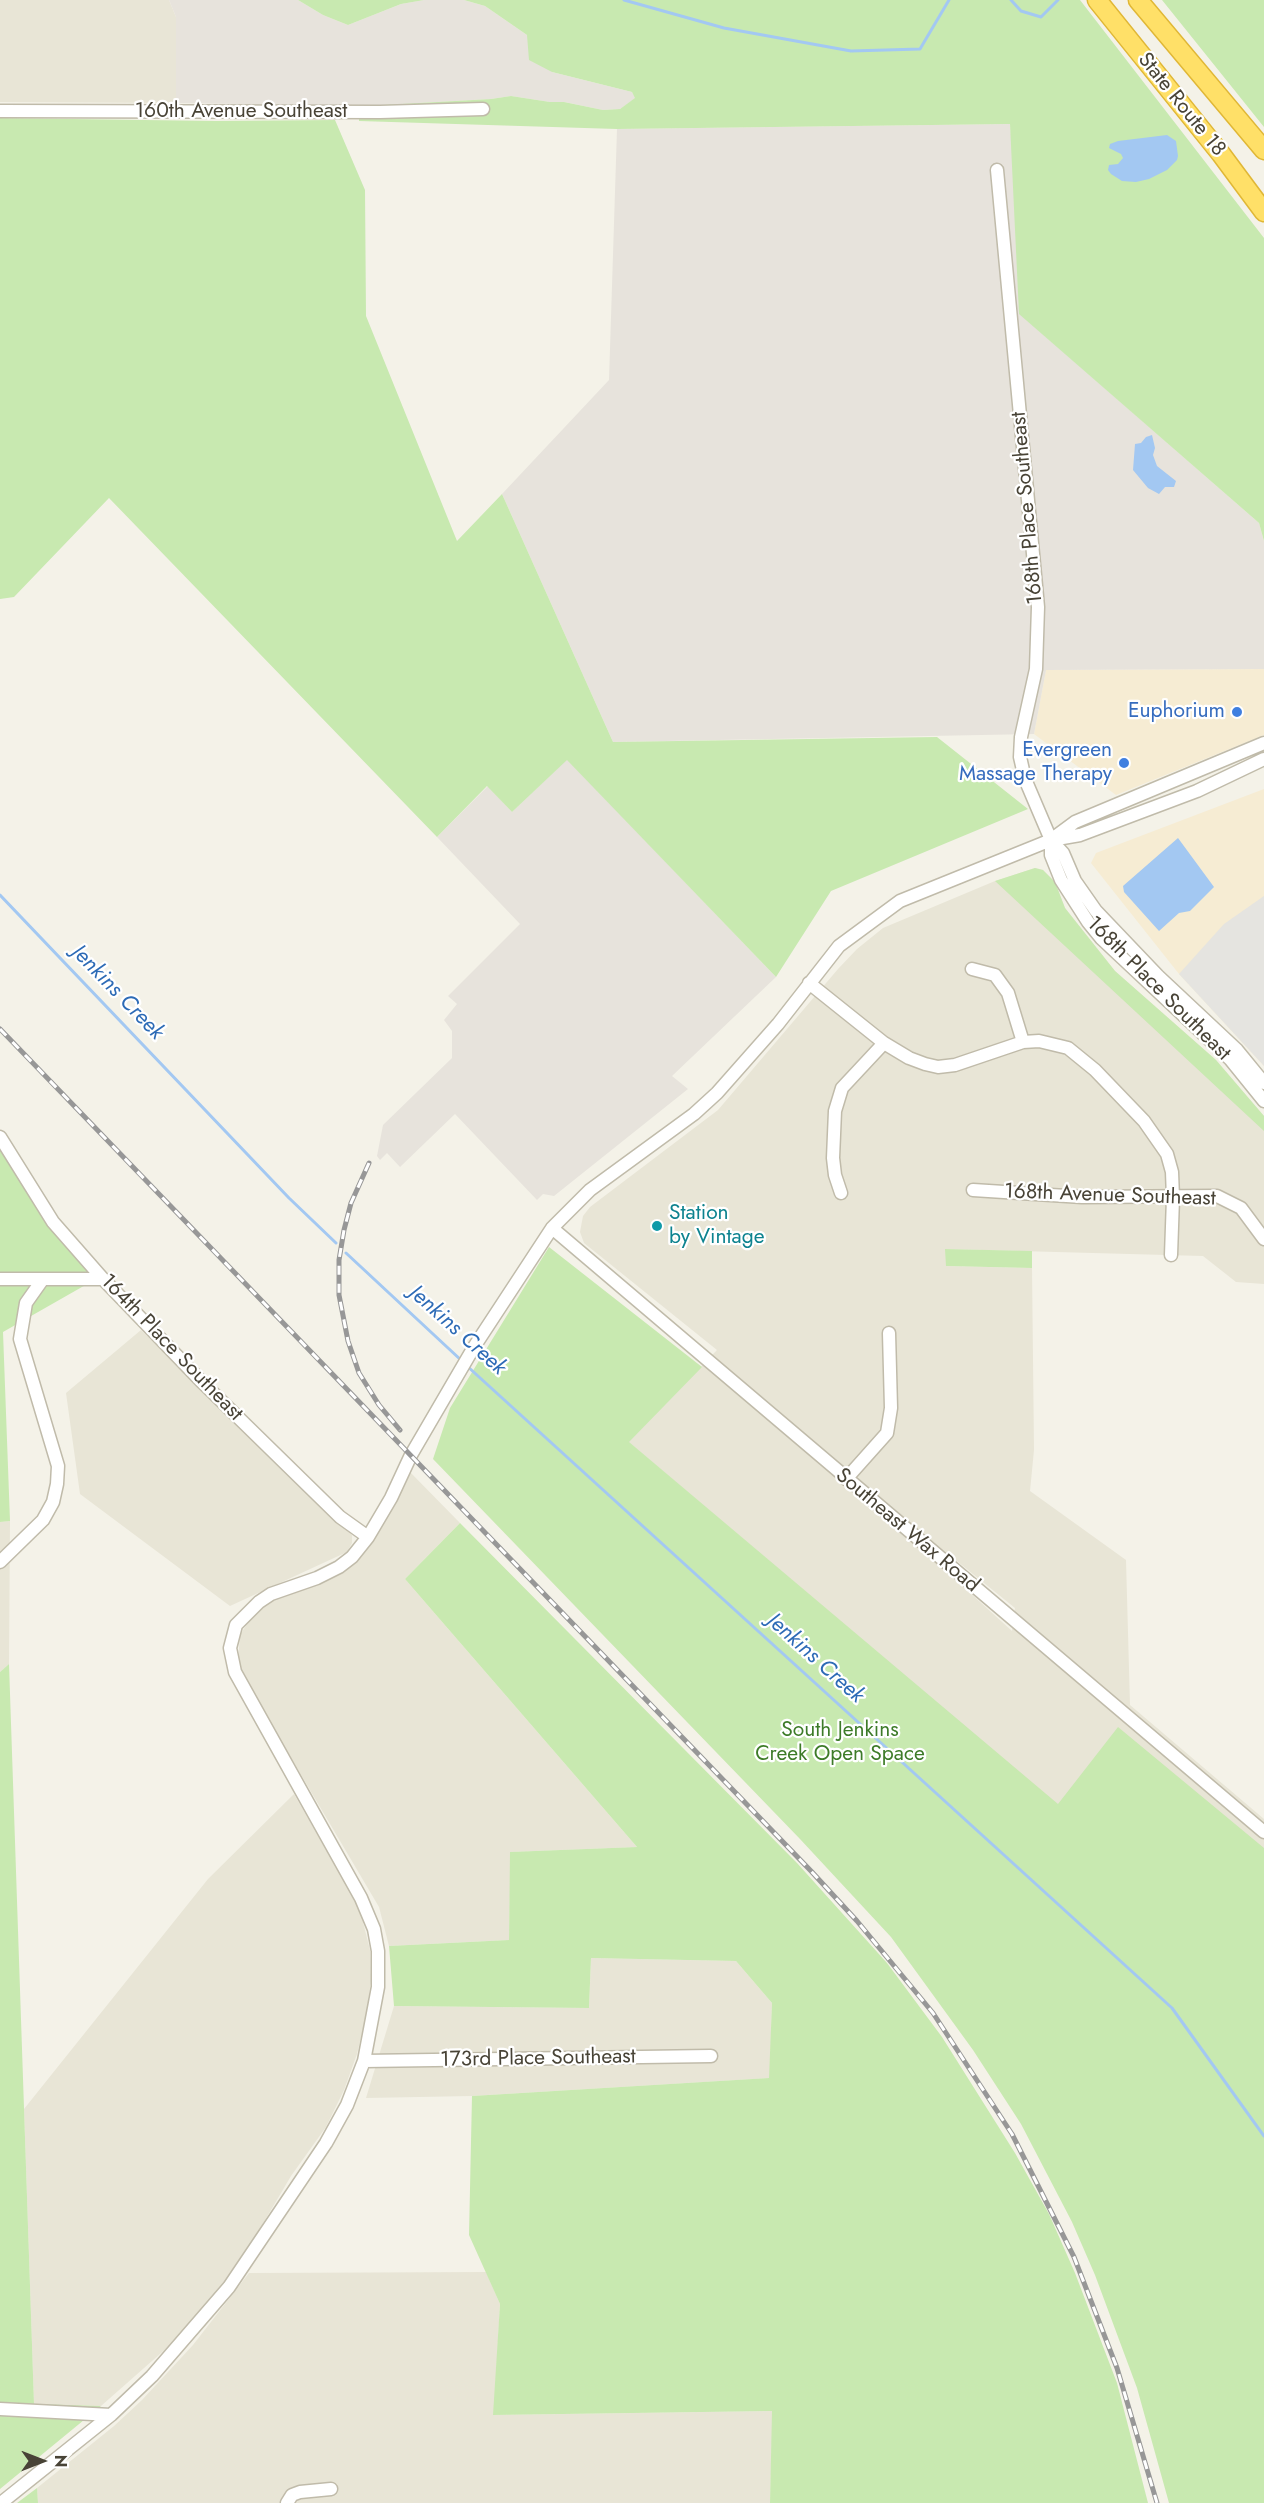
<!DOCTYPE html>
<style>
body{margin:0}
#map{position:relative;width:1264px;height:2503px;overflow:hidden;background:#f4f2e8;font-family:Jost,sans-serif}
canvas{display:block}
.north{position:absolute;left:12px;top:2431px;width:60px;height:60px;-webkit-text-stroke:4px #fff;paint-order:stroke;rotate:90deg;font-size:16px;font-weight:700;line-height:24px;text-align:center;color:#484336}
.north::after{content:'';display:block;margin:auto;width:21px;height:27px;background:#484336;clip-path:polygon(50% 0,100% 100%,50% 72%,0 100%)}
</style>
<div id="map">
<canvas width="1264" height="2503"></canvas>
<div class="north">N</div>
</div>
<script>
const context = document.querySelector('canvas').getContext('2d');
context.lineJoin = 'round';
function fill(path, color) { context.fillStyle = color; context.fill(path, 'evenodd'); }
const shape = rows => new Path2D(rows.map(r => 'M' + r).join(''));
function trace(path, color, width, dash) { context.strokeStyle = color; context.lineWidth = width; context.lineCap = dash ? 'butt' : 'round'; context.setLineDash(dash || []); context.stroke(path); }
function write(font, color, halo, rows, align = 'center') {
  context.font = font + ' Jost,sans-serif'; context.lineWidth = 4.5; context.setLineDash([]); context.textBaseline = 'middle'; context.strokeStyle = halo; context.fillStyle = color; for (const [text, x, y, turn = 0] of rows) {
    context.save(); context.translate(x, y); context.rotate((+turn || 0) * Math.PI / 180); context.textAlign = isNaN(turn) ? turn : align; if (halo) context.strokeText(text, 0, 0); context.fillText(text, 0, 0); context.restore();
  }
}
fill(shape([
 [0,0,169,0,176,17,176,103,0,102],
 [1035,868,1043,870,1055,882,1065,908,1115,971,1216,1060,1264,1116,1264,1284,1236,1282,1203,1256,946,1249,946,1266,1032,1268,1034,1450,1030,1491,1126,1560,1130,1705,1264,1819,1264,1980,628,1442,717,1350,584,1243,580,1232,583,1216,590,1207,718,1110,838,969,857,949,883,928,995,881],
 [947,1553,1015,1608,1012,1631,947,1572],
 [141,1330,352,1535,352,1543,347,1552,230,1606,80,1494,66,1393],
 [410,1472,460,1523,405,1579,637,1847,511,1852,509,1940,389,1946,379,1907,248,1685,238,1661,240,1635,254,1613,268,1603,312,1584,355,1561,389,1515],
 [10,1521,9,1664,0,1672,0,1522],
 [294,1794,354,1898,363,1922,370,1950,371,1981,366,2016,357,2054,344,2090,326,2127,291,2176,245,2254,209,2301,169,2346,101,2406,34,2405,24,2109,208,1879],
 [591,1958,736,1961,772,2003,770,2078,472,2096,366,2098,394,2006,589,2008],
 [486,2272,500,2304,494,2415,773,2411,770,2503,38,2503,37,2488,114,2426,142,2400,193,2345,249,2273]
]), '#e8e5d6');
fill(shape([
 [1264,669,1264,735,1116,795,1034,734,1046,670],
 [1264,789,1264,1066,1179,974,1091,863,1096,853]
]), '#f6ecd3');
fill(shape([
 [169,0,298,0,323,15,348,25,401,4,424,0,464,0,485,6,527,35,552,72,632,92,636,98,620,109,603,110,564,102,550,102,511,96,491,99,365,106,176,103,176,17],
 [1010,124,1028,321,1259,523,1264,541,1264,669,1046,670,1034,734,613,742,502,494,609,380,617,129],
 [567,759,776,977,672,1076,688,1089,554,1196,543,1194,537,1200,455,1114,400,1167,387,1153,380,1160,377,1156,383,1125,452,1058,452,1031,444,1020,457,1004,448,996,520,924,437,837,488,786,512,812]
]), '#e7e3dc');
fill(shape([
 [298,0,424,0,401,4,348,25,323,15],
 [464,0,1080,0,1264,238,1264,541,1259,523,1019,314,1010,124,617,129,359,121,359,109,365,106,491,99,511,96,550,102,564,102,603,110,620,109,635,98,632,92,552,72,529,60,527,35,485,6],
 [1162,0,1264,0,1264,127],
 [0,118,216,121,335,120,365,190,366,316,457,541,502,494,613,742,937,737,1028,809,831,891,776,977,567,760,512,812,487,786,437,837,109,498,14,597,0,599],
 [1035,868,1043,870,1055,882,1065,908,1115,971,1216,1060,1264,1116,1264,1131,995,881],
 [0,1137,96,1279,3,1332,10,1521,0,1522],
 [549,1247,702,1367,629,1442,1058,1804,1118,1727,1264,1848,1264,2503,1169,2503,1137,2388,1095,2275,1072,2222,1021,2124,973,2050,891,1937,800,1839,433,1459,450,1408],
 [945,1249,1032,1251,1032,1268,946,1266],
 [460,1523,797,1863,887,1963,942,2037,1015,2153,1049,2214,1075,2273,1117,2383,1148,2503,770,2503,772,2411,493,2415,500,2304,469,2235,472,2096,769,2078,772,2003,736,1961,591,1958,589,2008,394,2006,389,1946,509,1940,510,1852,637,1847,405,1579],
 [9,1664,34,2404,101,2406,0,2489,0,1672],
 [37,2487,38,2503,17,2503,37,2488]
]), '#c8e9b0');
fill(shape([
 [1264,896,1264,1066,1179,974,1224,924]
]), '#e5e4e0');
fill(shape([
 [1167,135,1176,141,1178,156,1177,160,1167,170,1149,179,1136,182,1122,181,1111,174,1108,170,1109,165,1118,164,1123,158,1121,154,1109,148,1110,144,1118,141],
 [1152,435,1155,448,1153,455,1157,466,1176,481,1174,487,1165,487,1159,494,1148,488,1133,470,1135,444,1141,443,1146,437],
 [1178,838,1214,887,1190,911,1179,913,1159,931,1124,892,1123,886]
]), '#a3c8f2');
trace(shape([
 [624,0,724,28,851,51,920,49,949,0],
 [1011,0,1021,11,1041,17,1058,0],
 [0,895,289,1198,336,1243],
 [346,1253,462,1361],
 [467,1366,1172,2008,1264,2136]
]), '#a3c8f2', 3);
const minor = shape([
 [0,111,380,112,483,109],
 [997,170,1038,607,1036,669,1021,737,1020,757,1025,779,1051,840,1063,853,1075,881,1096,911,1158,976,1237,1050,1264,1083],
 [1052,839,1075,822,1264,743],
 [1051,840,1051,855,1061,880,1088,922,1101,938,1230,1059,1264,1101],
 [972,969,995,975,1008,993,1023,1042],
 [809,983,884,1043,909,1058,925,1064,938,1067,955,1065,1023,1042,1039,1041,1068,1048,1095,1070,1144,1121,1167,1154,1172,1172,1173,1198,1171,1255],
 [0,1137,53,1222,103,1279,203,1383,340,1517,368,1537],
 [973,1190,1082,1197,1217,1196,1241,1208,1264,1239],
 [841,1193,835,1175,833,1158,835,1111,842,1088,884,1043],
 [552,1228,1264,1832],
 [0,1279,103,1279],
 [846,1479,887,1433,891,1408,889,1333],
 [0,1562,43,1520,53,1502,57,1484,58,1466,20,1339,26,1303,43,1279],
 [364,2061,711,2056],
 [0,2409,111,2415],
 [1,2503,111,2415,152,2376,229,2287,326,2143,347,2105,364,2061,378,1987,378,1951,374,1929,361,1898,235,1672,230,1648,236,1625,259,1602,271,1594,317,1578,339,1567,352,1557,368,1537,391,1498,411,1455,474,1347,552,1228,590,1190,694,1114,717,1093,778,1024,839,946,900,901,1051,840,1080,835,1197,791,1264,759],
 [287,2503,292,2495,300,2492,331,2489]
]);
const highway = shape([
 [1097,0,1221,154,1264,212],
 [1138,0,1264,150]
]);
trace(minor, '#c0bbaa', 15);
trace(highway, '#e0b736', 21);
trace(minor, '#fff', 12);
trace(highway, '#ffe068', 18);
const rail = shape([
 [0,1029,811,1871,857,1921,933,2013,1012,2134,1074,2257,1117,2368,1157,2503],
 [369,1163,351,1203,344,1230,339,1260,339,1295,348,1341,359,1373,379,1405,400,1430]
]);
trace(rail, '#979797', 5);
trace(rail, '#fff', 3, [9]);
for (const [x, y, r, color] of [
 [1237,712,6,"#3f7fe0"],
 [1124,763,6,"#3f7fe0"],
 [657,1226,6,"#0f9aa8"]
]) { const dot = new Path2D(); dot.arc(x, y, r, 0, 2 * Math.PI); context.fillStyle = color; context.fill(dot); trace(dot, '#fff', 2); }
write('21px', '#484336', '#fff', [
 ["State Route 18",1181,105,51],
 ["160th Avenue Southeast",241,112],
 ["168th Place Southeast",1028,508,-95],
 ["168th Place Southeast",1158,989,45],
 ["168th Avenue Southeast",1110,1196,2],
 ["164th Place Southeast",171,1348,46],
 ["Southeast Wax Road",907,1531,40],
 ["173rd Place Southeast",538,2059,-1]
]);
write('21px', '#366cbe', '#fff', [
 ["Euphorium",1225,712],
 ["Evergreen",1112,751],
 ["Massage Therapy",1112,775]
], 'right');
write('21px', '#0d838f', '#fff', [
 ["Station",669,1214],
 ["by Vintage",669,1238]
], 'left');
write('21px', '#3d7b28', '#fff', [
 ["South Jenkins",840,1731],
 ["Creek Open Space",840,1755]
]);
write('italic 22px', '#2d6bb6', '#fff', [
 ["Jenkins Creek",117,993,46],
 ["Jenkins Creek",457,1331,42],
 ["Jenkins Creek",815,1659,42]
]);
</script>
